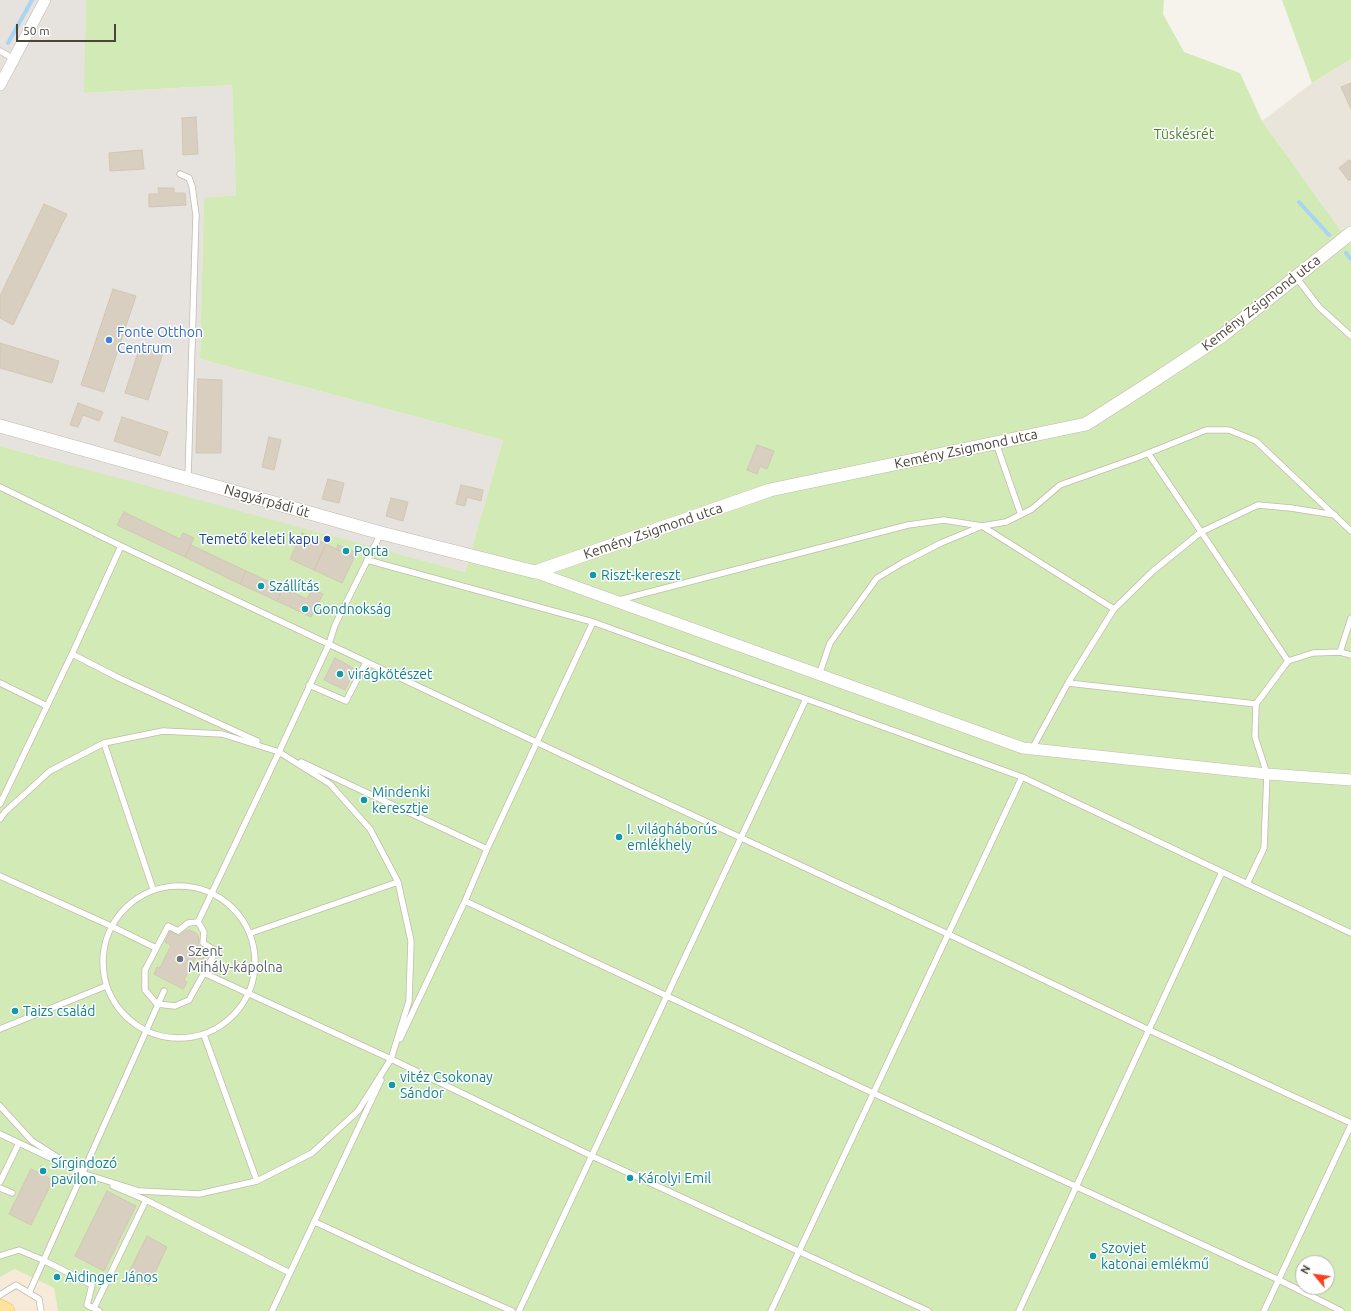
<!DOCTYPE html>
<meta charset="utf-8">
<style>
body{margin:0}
#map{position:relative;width:1351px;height:1311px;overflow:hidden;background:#f6f3ec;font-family:Ubuntu,sans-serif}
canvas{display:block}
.north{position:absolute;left:1295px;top:1255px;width:40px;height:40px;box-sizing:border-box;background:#fff;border:1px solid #b7b4b0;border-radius:50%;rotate:299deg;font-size:11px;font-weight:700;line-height:16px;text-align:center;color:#4b4439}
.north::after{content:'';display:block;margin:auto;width:14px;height:18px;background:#fc3f1d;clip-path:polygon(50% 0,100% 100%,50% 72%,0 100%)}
.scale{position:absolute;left:16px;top:24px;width:100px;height:18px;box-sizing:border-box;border:2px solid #4b4439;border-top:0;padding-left:5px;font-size:12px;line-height:14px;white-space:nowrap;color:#4b4439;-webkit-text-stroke:3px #fff;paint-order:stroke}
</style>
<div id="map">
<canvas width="1351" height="1311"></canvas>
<div class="north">N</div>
<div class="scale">50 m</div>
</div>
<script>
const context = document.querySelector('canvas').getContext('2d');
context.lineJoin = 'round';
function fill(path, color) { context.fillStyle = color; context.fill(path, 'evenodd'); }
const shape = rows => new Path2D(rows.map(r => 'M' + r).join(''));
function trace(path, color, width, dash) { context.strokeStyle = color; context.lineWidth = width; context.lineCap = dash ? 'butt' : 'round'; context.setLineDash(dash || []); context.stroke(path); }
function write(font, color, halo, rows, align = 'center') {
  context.font = font + ' Ubuntu,sans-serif'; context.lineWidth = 3; context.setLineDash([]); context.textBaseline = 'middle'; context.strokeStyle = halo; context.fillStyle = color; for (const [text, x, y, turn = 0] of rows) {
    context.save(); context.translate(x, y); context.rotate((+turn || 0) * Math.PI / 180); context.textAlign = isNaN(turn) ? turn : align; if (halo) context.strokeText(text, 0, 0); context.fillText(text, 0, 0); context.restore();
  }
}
fill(shape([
 [1351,59,1351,245,1262,121,1312,83]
]), '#eae5da');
fill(shape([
 [15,1269,54,1288,58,1311,0,1311,0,1277]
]), '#f7ead8');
fill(shape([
 [0,0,86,0,85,93,232,85,236,195,204,199,200,359,503,440,465,572,0,447,68,464,0,446]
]), '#e6e2dd');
fill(shape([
 [86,0,1164,0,1163,14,1184,52,1240,73,1262,121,1351,245,1351,1311,58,1311,54,1288,15,1269,0,1277,0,446,465,572,503,440,200,359,204,198,236,195,232,85,84,93],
 [1303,1263,1327,1263,1327,1287,1303,1287],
 [1282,0,1351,0,1351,59,1312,83]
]), '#d2eab5');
trace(shape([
 [8,43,32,0],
 [1299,202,1329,235],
 [1346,253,1351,259]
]), '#a9d4f2', 4);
const building = shape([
 [1351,83,1351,109,1341,87,1351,83],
 [196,117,198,154,183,155,182,118,196,117],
 [142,150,144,169,110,171,109,153,142,150],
 [1349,160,1351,162,1351,179,1349,181,1339,168,1349,160],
 [158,188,174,188,174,193,185,193,186,205,149,207,149,194,159,194,158,188],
 [44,204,67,214,13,325,0,318,0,296,44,204],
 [113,289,136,296,104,392,81,385,113,289],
 [0,343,59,361,52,383,0,368,0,343],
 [140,346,163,353,148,400,125,393,140,346],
 [198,379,222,380,221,453,196,453,198,379],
 [78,403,103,412,99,421,83,415,78,427,70,425,78,403],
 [122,417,168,432,160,456,114,441,122,417],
 [269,437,281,440,274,470,262,467,269,437],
 [757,445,774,451,767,469,760,466,757,474,747,470,757,445],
 [328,479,344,483,339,503,322,499,328,479],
 [461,485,483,490,481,501,467,497,465,506,456,504,461,485],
 [391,498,408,502,403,521,386,516,391,498],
 [124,512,180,539,183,533,194,538,185,557,117,525,124,512],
 [302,533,326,544,314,570,290,559,302,533],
 [326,544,354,558,342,583,314,570,326,544],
 [191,545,246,571,240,584,185,557,191,545],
 [338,545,357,553,354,558,336,549,338,545],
 [246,571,283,588,277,601,240,584,246,571],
 [283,588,307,599,312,589,323,594,311,617,277,601,283,588],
 [335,658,355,669,345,690,324,680,335,658],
 [189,930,194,932,198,935,199,940,198,946,208,950,203,960,196,957,184,980,187,982,183,989,154,974,157,967,160,968,171,945,165,942,170,931,179,936,185,931,189,930],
 [41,1166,48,1170,45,1176,38,1172,41,1166],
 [31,1169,53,1180,31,1225,9,1214,31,1169],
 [107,1191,136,1206,104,1271,75,1256,107,1191],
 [147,1236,167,1247,149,1285,128,1274,147,1236]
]);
fill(building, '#d8cfc1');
trace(building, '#d3c7b4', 1);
const service = shape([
 [0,51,14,59],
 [180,174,189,178,192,186,196,215,188,478],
 [1296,277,1319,307,1351,336],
 [996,443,1021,515],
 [1148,453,1288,661],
 [0,487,121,546,608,776,948,934,1149,1030,1351,1123],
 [367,560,593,622,1022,777,1351,933],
 [619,600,908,525,944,520,982,526,1006,522,1032,509,1060,485,1136,458,1206,430,1229,430,1256,441,1351,531],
 [1340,652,1351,618],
 [72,654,119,678,257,741],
 [819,675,830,643,877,578,902,563,941,543,982,526,1114,609],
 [0,683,47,706],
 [1068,683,1256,704],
 [309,685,346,701,366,662],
 [104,743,153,889],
 [1032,749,1068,683,1114,609,1153,571,1201,532,1258,505,1291,508,1335,515],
 [301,762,487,849],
 [0,804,72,654,121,546],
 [0,819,5,812,50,771,104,743,163,731,222,734,279,752,330,784,370,829,398,882,411,941,409,1001,391,1059,358,1111,312,1153,257,1181,199,1194,139,1191,82,1173,32,1141,0,1106],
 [0,876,111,926,156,948],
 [1247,884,1264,848,1267,774,1255,737,1256,704,1288,661,1313,653,1340,652,1351,655],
 '103 962a76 76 0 1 1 152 0a76 76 0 1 1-152 0Z',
 [465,901,873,1093,1279,1280,1341,1311],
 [198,922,279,752,329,644,335,625,381,533],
 [251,933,398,882],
 [204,973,189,1000,175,1006,157,1004,145,990,145,970,168,926,178,931,188,923,198,922,204,932,203,943,216,951,204,973,391,1059,592,1156,928,1311],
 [0,1029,106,986],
 [204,1035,257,1181],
 [400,1039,465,901,487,849,593,622],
 [0,1134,59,1162],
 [0,1182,19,1143],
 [113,1186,146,1200,290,1273],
 [0,1188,12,1193],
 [315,1222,414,1268,512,1311],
 [0,1256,19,1250,43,1260,92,1285,87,1305,99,1311],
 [29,1293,164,991],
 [0,1295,16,1285,39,1299,41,1311],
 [94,1308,146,1200],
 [272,1311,381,1080],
 [519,1311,806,699],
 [771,1311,1022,777],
 [1019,1311,1076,1187,1222,872],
 [1264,1311,1351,1125]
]);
const minor = shape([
 [0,85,45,0],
 [535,572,1023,748,1267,774,1351,780]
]);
const tertiary = shape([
 [0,426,381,533,535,572,770,490,1086,424,1147,385,1223,335,1351,233]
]);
const primary = shape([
 [0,1308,6,1311]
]);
trace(service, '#c2bbae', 7);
trace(minor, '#c2bbae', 12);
trace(tertiary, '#c2bbae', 14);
trace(primary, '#e6c16a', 18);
trace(service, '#fff', 5.5);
trace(minor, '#fff', 11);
trace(tertiary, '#fff', 13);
trace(primary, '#ffe39c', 17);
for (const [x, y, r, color] of [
 [109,340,4,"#3f7fe0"],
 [327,539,4,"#1a4fb4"],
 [346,551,4,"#0f9aa8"],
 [593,575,4,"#0f9aa8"],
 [261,586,4,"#0f9aa8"],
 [305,609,4,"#0f9aa8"],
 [340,674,4,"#0f9aa8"],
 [364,800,4,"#0f9aa8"],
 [619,837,4,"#0f9aa8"],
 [180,959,4,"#6b7280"],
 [15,1011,4,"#0f9aa8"],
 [392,1085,4,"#0f9aa8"],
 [43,1171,4,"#0f9aa8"],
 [630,1178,4,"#0f9aa8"],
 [1093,1256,4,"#0f9aa8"],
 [57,1277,4,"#0f9aa8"]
]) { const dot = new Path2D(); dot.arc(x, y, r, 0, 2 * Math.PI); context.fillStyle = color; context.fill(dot); trace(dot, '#fff', 1.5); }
write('14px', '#4a7f2a', '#fff', [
 ["Tüskésrét",1184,134]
]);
write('14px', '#4b4439', '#fff', [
 ["Kemény Zsigmond utca",1261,303,-38],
 ["Kemény Zsigmond utca",966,449,-12],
 ["Nagyárpádi út",267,501,16],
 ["Kemény Zsigmond utca",653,531,-19]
]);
write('14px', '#366cbe', '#fff', [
 ["Fonte Otthon",117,332],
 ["Centrum",117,348]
], 'left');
write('14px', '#164399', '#fff', [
 ["Temető keleti kapu",319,539]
], 'right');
write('14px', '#0d838f', '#fff', [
 ["Porta",354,551],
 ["Riszt-kereszt",601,575],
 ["Szállítás",269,586],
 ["Gondnokság",313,609],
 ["virágkötészet",348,674],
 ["Mindenki",372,792],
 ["keresztje",372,808],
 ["I. világháborús",627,829],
 ["emlékhely",627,845],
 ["Taizs család",23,1011],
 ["vitéz Csokonay",400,1077],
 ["Sándor",400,1093],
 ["Sírgindozó",51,1163],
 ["pavilon",51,1179],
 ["Károlyi Emil",638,1178],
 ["Szovjet",1101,1248],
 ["katonai emlékmű",1101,1264],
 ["Aidinger János",65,1277]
], 'left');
write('14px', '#5b616d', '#fff', [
 ["Szent",188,951],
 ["Mihály-kápolna",188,967]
], 'left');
</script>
